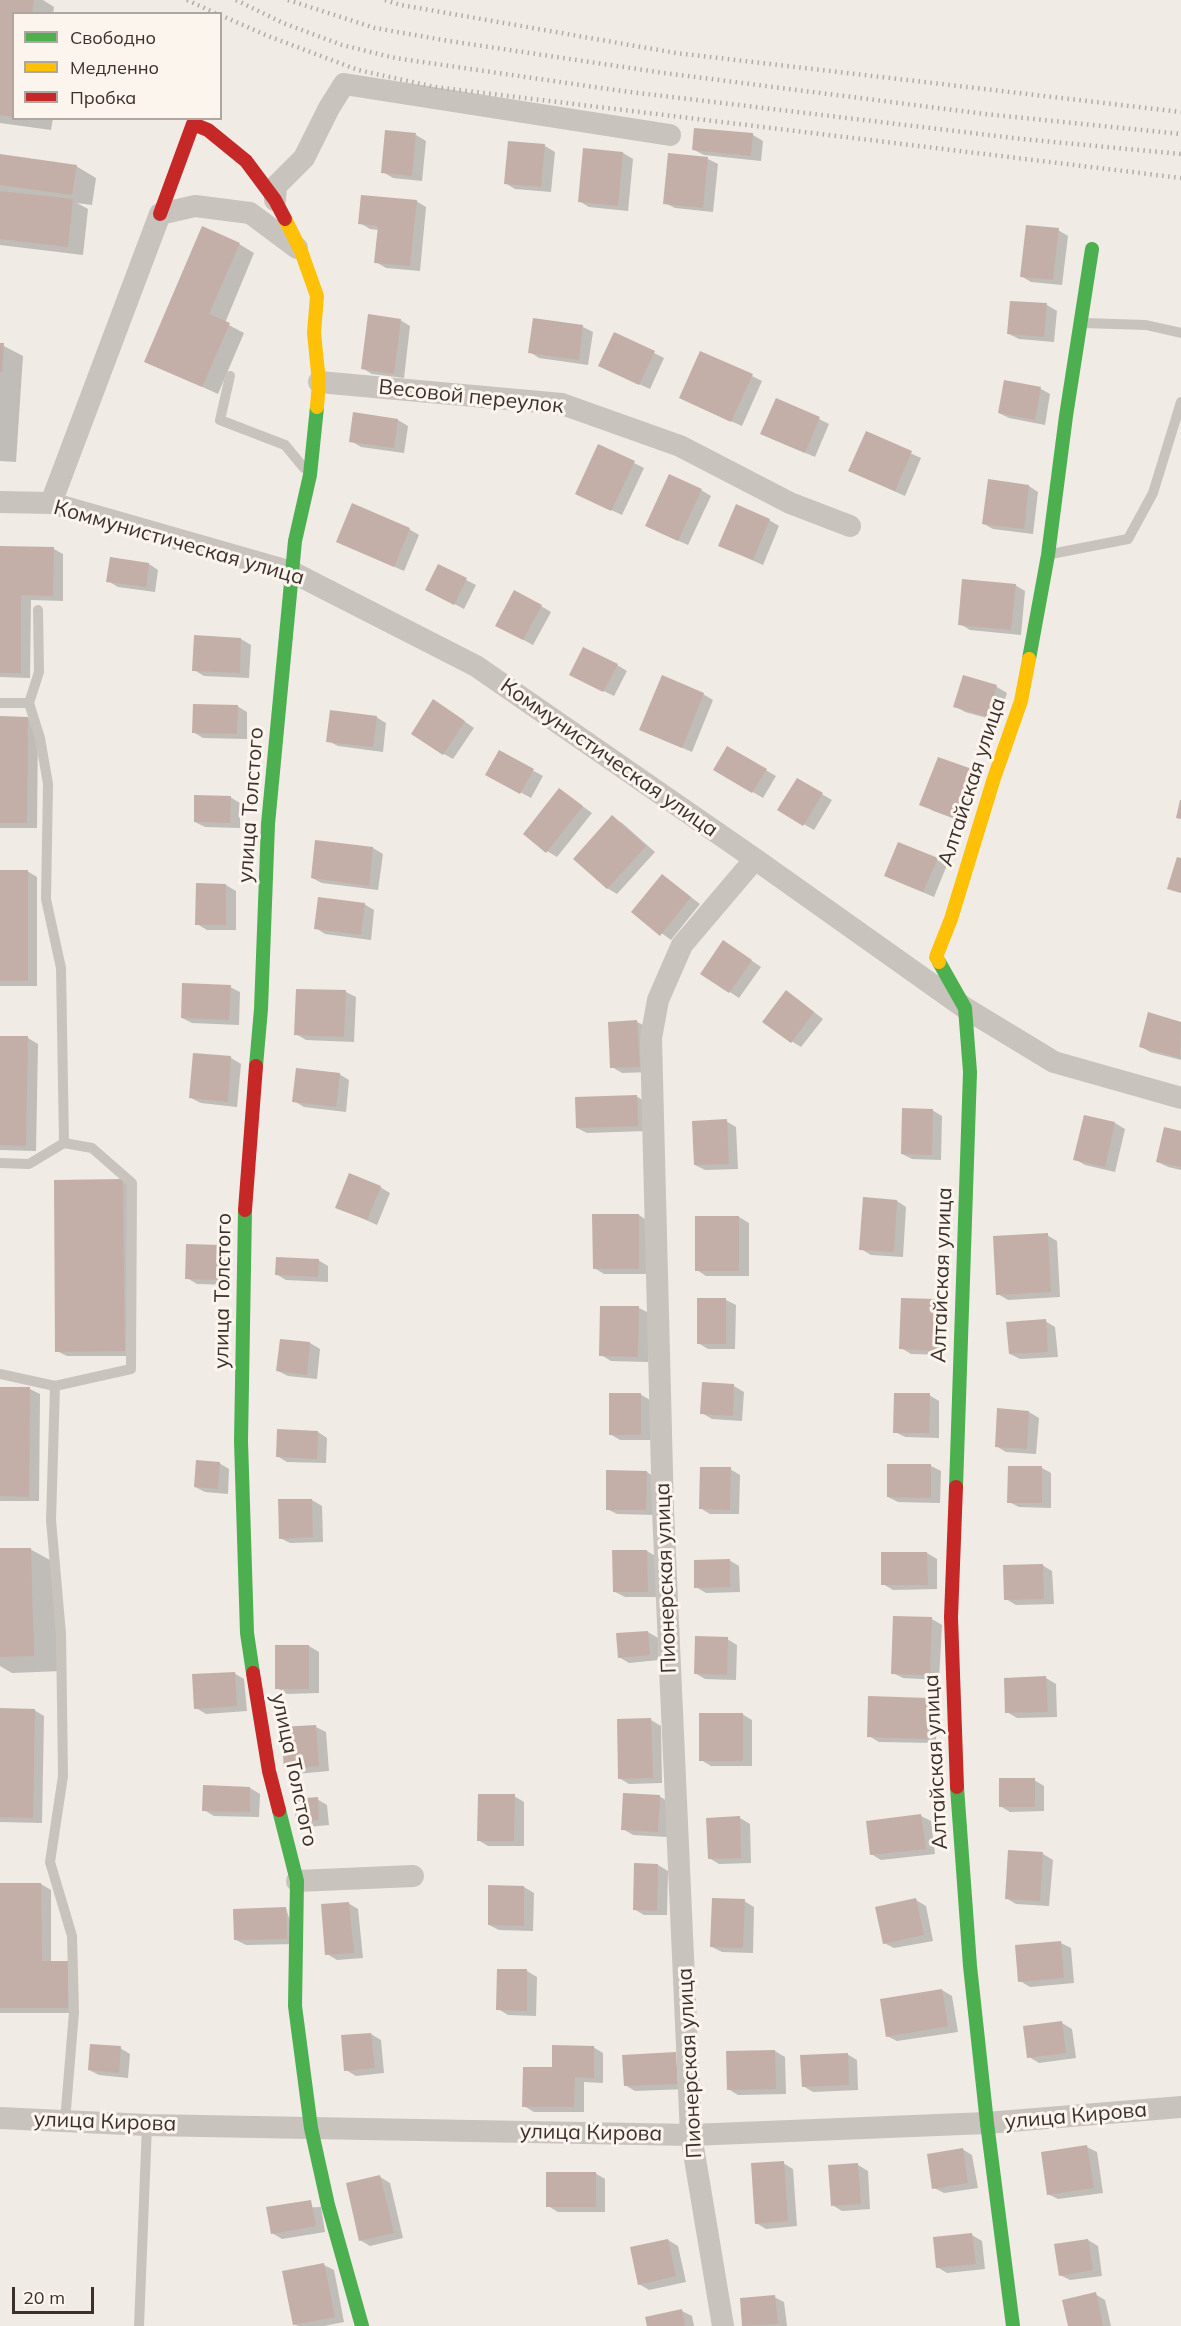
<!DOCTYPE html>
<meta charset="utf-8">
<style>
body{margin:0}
#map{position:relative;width:1181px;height:2326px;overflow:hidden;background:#f0ebe5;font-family:Mulish,sans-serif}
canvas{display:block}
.legend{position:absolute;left:12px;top:12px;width:210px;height:108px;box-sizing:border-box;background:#fbf5ee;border:2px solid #aea6a0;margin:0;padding:8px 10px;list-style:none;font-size:18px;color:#3b302b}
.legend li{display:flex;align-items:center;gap:12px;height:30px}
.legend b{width:30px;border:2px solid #aea6a0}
.scale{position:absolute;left:12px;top:2287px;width:82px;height:27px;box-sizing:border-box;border:3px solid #3b302b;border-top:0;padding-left:8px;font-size:18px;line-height:21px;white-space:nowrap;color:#3b302b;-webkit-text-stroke:4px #fbf5ee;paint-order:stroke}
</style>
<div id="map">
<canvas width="1181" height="2326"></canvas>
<ul class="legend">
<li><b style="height:8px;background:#4caf50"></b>Свободно</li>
<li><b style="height:8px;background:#ffc107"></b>Медленно</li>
<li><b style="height:8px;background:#c62828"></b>Пробка</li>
</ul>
<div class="scale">20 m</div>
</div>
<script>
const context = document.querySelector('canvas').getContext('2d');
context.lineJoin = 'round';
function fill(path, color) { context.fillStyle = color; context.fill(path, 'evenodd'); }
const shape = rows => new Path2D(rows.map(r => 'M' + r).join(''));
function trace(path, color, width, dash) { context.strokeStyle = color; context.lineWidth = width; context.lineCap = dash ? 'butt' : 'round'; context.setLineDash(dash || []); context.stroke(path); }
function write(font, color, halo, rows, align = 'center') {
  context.font = font + ' Mulish,sans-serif'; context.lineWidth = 6; context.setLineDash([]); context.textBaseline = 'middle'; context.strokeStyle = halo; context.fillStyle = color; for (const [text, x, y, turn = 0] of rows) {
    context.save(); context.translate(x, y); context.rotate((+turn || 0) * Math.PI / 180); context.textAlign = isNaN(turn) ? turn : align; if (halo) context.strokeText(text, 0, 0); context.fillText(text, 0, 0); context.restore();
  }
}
fill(shape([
 [0,0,43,0,54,7,53,14,14,14,14,118,53,118,51,130,0,123],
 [695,130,753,135,763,141,761,161,704,155,694,150],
 [416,135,426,141,422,181,393,178,383,172],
 [545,146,555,152,551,192,515,189,505,183],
 [584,150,623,153,633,159,628,211,589,207,579,201],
 [0,156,76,166,96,178,92,205,77,203,88,209,83,255,0,245],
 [708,159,718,164,713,212,675,208,665,203],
 [416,201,426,207,420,271,386,268,376,262,379,230,370,229,360,223],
 [1058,230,1068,236,1062,285,1031,282,1021,276],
 [239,244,254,253,225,323,244,333,218,394,146,361],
 [1047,305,1057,311,1054,342,1019,339,1009,334],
 [400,320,410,326,404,378,372,374,362,368],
 [583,327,593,332,588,365,539,358,530,352],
 [0,344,23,356,16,462,0,461],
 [654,353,664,358,650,389,610,371],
 [752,376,762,381,742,426,690,403],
 [1041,389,1050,394,1045,425,1009,418,999,413],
 [819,419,829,424,815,457,772,439],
 [398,420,408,426,404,453,361,447,351,441],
 [866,433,921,458,905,496,860,476],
 [634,463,644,468,622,515,587,499],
 [1029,486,1038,492,1033,534,993,529,984,524],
 [701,490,711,496,688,545,656,531],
 [769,520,779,526,763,565,720,546],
 [409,529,419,535,404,571,338,542],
 [0,548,54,549,63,554,63,601,31,600,30,678,0,677],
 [149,564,158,570,155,592,118,587,108,581],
 [439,566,476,585,464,609,437,595],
 [1015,585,1025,591,1021,635,970,630,960,624],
 [541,606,551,612,533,645,507,631],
 [196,637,241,639,251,645,249,678,204,676,194,670],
 [617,665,627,671,614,696,581,680],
 [964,677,997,687,1007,693,998,721,965,712,955,706],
 [703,694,713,700,692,752,641,730],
 [237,706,247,712,247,739,203,738,193,732],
 [444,707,474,728,453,759,444,754],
 [376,717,386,723,383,752,338,746,328,741],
 [0,718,28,718,38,724,37,828,0,828],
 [728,748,776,776,763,798,715,770],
 [499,752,543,776,531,798,487,774],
 [971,771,981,776,963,822,931,810],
 [797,780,832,800,814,830,779,810],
 [560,790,592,813,557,857,547,851],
 [230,797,240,803,240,828,205,827,195,822],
 [612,817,622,823,655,852,617,894,607,888],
 [373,848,383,854,378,890,322,883,312,878],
 [937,860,947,865,934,897,896,881],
 [0,871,27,871,37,877,37,986,0,986],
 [662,875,700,904,671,940,633,912],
 [197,885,226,885,236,891,236,930,207,930,197,924],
 [364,904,374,910,371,940,325,934,316,928],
 [733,948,761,967,739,998,730,992],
 [230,987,240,992,239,1025,192,1023,182,1018],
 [346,992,356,997,354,1042,306,1040,296,1034],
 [796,998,823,1019,801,1047,791,1041],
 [1149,1014,1181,1023,1181,1060,1150,1052,1140,1046],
 [637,1022,647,1027,649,1072,622,1073,612,1067],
 [0,1037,28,1038,38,1044,36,1151,0,1150],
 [194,1055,231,1058,241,1064,237,1107,201,1103,191,1098],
 [339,1074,349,1080,346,1112,304,1107,294,1101],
 [636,1096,646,1102,647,1131,587,1133,577,1128],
 [932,1110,942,1116,941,1160,912,1159,902,1154],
 [726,1121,736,1127,738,1169,705,1170,695,1165],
 [1115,1123,1125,1129,1115,1172,1085,1165,1075,1159],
 [1181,1132,1181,1170,1168,1167,1158,1162],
 [123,1181,133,1187,135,1356,67,1356,57,1351],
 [380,1187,390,1193,377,1225,337,1207],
 [897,1201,906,1207,903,1257,871,1255,861,1249],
 [639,1215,648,1221,649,1274,604,1274,594,1268],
 [739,1217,749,1223,749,1276,706,1276,697,1270],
 [1047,1235,1057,1241,1060,1297,1008,1300,998,1294],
 [220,1246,230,1252,229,1285,197,1284,187,1278],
 [318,1260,328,1266,328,1282,286,1280,276,1274],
 [726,1300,736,1305,735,1349,708,1349,698,1343],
 [936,1301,946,1306,945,1355,911,1354,901,1348],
 [639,1308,649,1313,648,1362,611,1361,601,1355],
 [1045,1321,1055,1327,1058,1357,1020,1359,1010,1354],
 [281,1340,310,1343,320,1349,317,1379,288,1376,278,1371],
 [734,1386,744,1392,742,1421,712,1419,702,1413],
 [0,1388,30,1389,40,1394,39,1501,0,1501],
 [640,1394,650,1400,651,1440,620,1440,610,1434],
 [929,1395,939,1401,939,1438,905,1437,895,1432],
 [1029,1412,1039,1418,1036,1454,1006,1452,996,1446],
 [318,1432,327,1438,326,1463,287,1462,277,1456],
 [219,1463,229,1469,228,1494,205,1492,195,1487],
 [931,1466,941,1471,940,1503,898,1502,888,1497],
 [1042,1468,1051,1473,1051,1508,1019,1507,1009,1502],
 [730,1469,740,1475,739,1514,710,1514,700,1508],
 [647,1472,656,1478,656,1515,617,1514,607,1509],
 [312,1500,322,1506,323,1542,290,1543,280,1538],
 [30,1549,59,1565,62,1671,12,1673,0,1666,0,1550],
 [614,1551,647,1551,657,1557,658,1597,625,1597,615,1592],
 [927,1553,937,1559,937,1589,893,1590,883,1584],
 [729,1560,739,1566,740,1592,706,1593,696,1587],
 [1042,1565,1052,1571,1054,1604,1016,1605,1006,1599],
 [932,1619,942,1625,939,1680,903,1678,893,1673],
 [648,1632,658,1638,659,1660,629,1663,619,1657],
 [727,1639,737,1645,736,1680,705,1679,695,1673],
 [309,1646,319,1652,319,1693,287,1694,277,1688],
 [234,1673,244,1679,247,1711,206,1714,196,1708],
 [1046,1678,1056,1684,1057,1717,1017,1718,1007,1712],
 [927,1700,937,1706,936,1743,879,1742,869,1736],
 [0,1709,34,1710,44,1716,42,1823,0,1822],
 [742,1714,752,1720,752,1766,711,1766,701,1760],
 [651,1720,661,1726,662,1783,629,1784,619,1778],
 [316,1727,326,1732,329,1771,296,1774,286,1768],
 [1034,1780,1044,1786,1044,1811,1010,1812,1000,1806],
 [250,1788,260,1794,259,1817,214,1816,204,1810],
 [514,1796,524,1802,524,1846,488,1846,478,1840],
 [659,1796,669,1802,667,1837,633,1835,623,1829],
 [317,1799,327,1805,329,1825,308,1827,298,1821],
 [921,1816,931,1821,935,1854,881,1860,871,1854],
 [740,1818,750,1824,751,1863,719,1864,709,1858],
 [1043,1854,1053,1860,1049,1906,1016,1904,1006,1898],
 [635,1864,658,1865,668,1871,667,1915,644,1915,634,1909],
 [41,1884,51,1890,51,1962,77,1968,78,2013,0,2013,0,1885],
 [524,1887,534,1893,533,1931,499,1930,489,1925],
 [916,1900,926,1906,933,1941,894,1948,884,1943],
 [744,1901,754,1907,753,1953,722,1952,712,1947],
 [348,1903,358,1909,363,1958,337,1960,327,1954],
 [286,1908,297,1944,246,1945,236,1940],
 [1061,1943,1071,1948,1074,1983,1030,1987,1020,1981],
 [527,1971,537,1977,536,2016,508,2015,498,2009],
 [942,1990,952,1996,958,2032,897,2041,887,2036],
 [1062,2023,1072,2029,1076,2058,1039,2063,1029,2057],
 [371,2034,381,2040,384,2073,356,2076,346,2070],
 [593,2047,603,2053,603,2083,584,2082,584,2112,534,2112,524,2106,554,2069],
 [120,2048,130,2054,128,2078,99,2075,89,2070],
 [775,2051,785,2057,786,2094,738,2095,728,2089],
 [847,2054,857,2060,858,2090,813,2092,803,2086],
 [624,2056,687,2089,635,2091,625,2085],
 [1087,2147,1097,2152,1103,2193,1058,2199,1048,2194],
 [962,2149,972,2155,978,2188,944,2193,934,2188],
 [783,2163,793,2169,797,2226,766,2229,756,2223],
 [858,2165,868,2171,870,2209,842,2211,832,2205],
 [595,2173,605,2179,605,2212,558,2212,548,2206],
 [380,2177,390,2183,403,2238,370,2246,360,2240],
 [321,2207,325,2232,282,2239,272,2233,268,2209],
 [972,2235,982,2241,985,2269,947,2273,937,2267],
 [668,2240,678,2246,686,2282,649,2290,639,2284],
 [1088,2240,1098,2246,1102,2276,1070,2280,1060,2275],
 [324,2265,334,2270,344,2322,324,2326,298,2326,294,2324],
 [1095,2294,1105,2300,1111,2326,1069,2326],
 [774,2297,784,2302,787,2326,744,2326,741,2300],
 [682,2311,692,2316,694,2326,648,2326]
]), '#0003');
fill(shape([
 [0,0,34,0,32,14,14,14,14,117,0,115],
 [694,128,753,133,751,156,692,150],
 [385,130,416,133,412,176,381,173],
 [508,141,545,144,541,187,504,184],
 [583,148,623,152,618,206,578,202],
 [668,153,708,157,703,208,663,204],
 [0,154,77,165,72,195,0,185],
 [0,191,73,199,68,247,0,239],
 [361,195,417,200,410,266,374,263,378,226,358,224],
 [1026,225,1059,228,1053,280,1020,277],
 [202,226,240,243,209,314,230,323,202,387,144,362],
 [1010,301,1047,303,1044,337,1007,334],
 [368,314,401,319,394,374,361,369],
 [533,318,583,325,579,360,528,353],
 [614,332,655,351,639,385,598,366],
 [0,343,4,343,2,373,0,372],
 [700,351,753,374,731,422,679,398],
 [1004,380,1041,387,1035,420,998,413],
 [776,398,820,417,805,453,760,434],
 [353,412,398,419,394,448,349,442],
 [866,431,912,451,895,491,848,471],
 [598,444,635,461,611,511,575,494],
 [669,474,702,489,678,541,645,526],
 [988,479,1029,485,1024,529,982,524],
 [352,503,410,528,394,567,336,542],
 [736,504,770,519,753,560,718,546],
 [0,546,54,547,53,596,21,595,21,673,0,673],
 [110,557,149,563,146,587,106,582],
 [438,564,467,578,454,605,425,590],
 [962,579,1016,584,1011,630,958,625],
 [514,590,542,605,523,640,495,626],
 [194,635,241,638,240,673,192,671],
 [583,647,618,664,603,692,569,675],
 [662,675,704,693,682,748,639,730],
 [963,675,997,685,988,717,953,707],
 [433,699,465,721,443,755,411,734],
 [193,704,238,705,237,734,192,733],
 [330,710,377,716,373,747,326,742],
 [0,716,28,717,27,823,0,823],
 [727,746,767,769,752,793,713,770],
 [499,750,534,769,520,794,485,775],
 [938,757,972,769,953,818,919,805],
 [797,778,823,793,803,826,777,810],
 [559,788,583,806,546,853,523,834],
 [194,795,231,796,230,823,194,822],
 [1180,800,1181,800,1181,819,1176,818],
 [612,815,646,846,607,889,573,859],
 [315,840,373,847,369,886,311,878],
 [898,842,938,858,923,892,884,876],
 [1177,857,1181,858,1181,893,1167,889],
 [0,870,28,870,28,981,0,981],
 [662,874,691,897,660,936,631,912],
 [196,883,226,884,226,925,195,925],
 [318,897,365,903,361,935,314,929],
 [723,940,752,960,729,993,700,974],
 [182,983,231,985,229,1020,181,1018],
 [296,989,346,990,344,1037,294,1035],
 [786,990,814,1012,791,1043,762,1022],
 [1148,1012,1181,1022,1180,1058,1139,1047],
 [637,1020,640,1067,610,1068,608,1022],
 [0,1036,28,1036,26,1146,0,1145],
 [193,1053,231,1056,228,1102,189,1098],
 [296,1068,340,1073,336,1107,292,1102],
 [637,1095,638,1126,576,1128,575,1097],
 [902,1108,933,1109,932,1155,901,1154],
 [1084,1115,1115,1122,1105,1167,1073,1160],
 [727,1119,729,1164,694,1165,692,1121],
 [1164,1127,1181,1131,1181,1167,1156,1162],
 [349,1173,381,1186,367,1220,335,1208],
 [123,1179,125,1351,55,1352,54,1180],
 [863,1197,897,1200,894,1252,859,1250],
 [592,1214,639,1214,639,1269,593,1269],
 [695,1216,739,1216,739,1271,695,1271],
 [1048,1233,1051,1292,996,1295,993,1236],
 [186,1244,221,1245,220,1280,185,1279],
 [276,1257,319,1259,318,1277,275,1275],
 [697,1298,726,1298,726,1344,697,1344],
 [901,1298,937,1299,935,1351,899,1349],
 [600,1306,639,1306,638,1357,599,1356],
 [1046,1319,1048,1352,1009,1354,1006,1322],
 [280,1339,310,1342,307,1375,276,1371],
 [702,1382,734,1384,733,1416,700,1414],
 [0,1387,30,1387,29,1497,0,1496],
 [609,1393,641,1393,641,1435,609,1435],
 [894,1393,930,1393,929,1433,893,1433],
 [997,1408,1029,1411,1027,1449,995,1447],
 [277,1429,318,1431,317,1459,276,1457],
 [196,1460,220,1462,218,1489,194,1487],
 [887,1464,931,1464,931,1498,887,1497],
 [1008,1466,1042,1466,1042,1503,1007,1503],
 [700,1467,731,1467,730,1510,699,1509],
 [606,1470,647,1471,646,1510,606,1510],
 [278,1499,312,1499,313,1537,279,1539],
 [0,1548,31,1548,34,1656,0,1657],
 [612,1550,647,1550,648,1592,613,1592],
 [881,1552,927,1552,928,1585,881,1585],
 [730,1559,730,1587,694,1588,694,1560],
 [1043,1564,1044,1599,1004,1600,1003,1565],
 [893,1616,932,1617,930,1675,891,1674],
 [648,1631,650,1655,618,1658,616,1633],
 [695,1636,728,1637,727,1675,694,1674],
 [275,1645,309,1645,309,1689,275,1689],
 [235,1672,237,1706,194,1709,192,1674],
 [1046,1676,1048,1712,1005,1713,1004,1678],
 [868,1696,928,1698,927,1739,867,1737],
 [0,1708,35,1709,33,1818,0,1817],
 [699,1713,743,1713,743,1761,699,1761],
 [651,1718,653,1778,618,1779,617,1719],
 [316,1725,319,1766,284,1769,281,1727],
 [999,1778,1035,1778,1035,1807,999,1807],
 [203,1785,250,1787,250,1812,202,1811],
 [623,1793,660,1795,658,1832,621,1830],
 [478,1794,515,1794,514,1841,477,1841],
 [318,1797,319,1820,296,1822,294,1799],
 [921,1814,926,1849,870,1855,866,1821],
 [740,1816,741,1858,708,1859,706,1818],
 [1008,1850,1043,1852,1040,1901,1005,1899],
 [634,1863,658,1864,657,1911,633,1910],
 [0,1883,41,1883,42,1961,68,1961,68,2008,0,2008],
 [488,1885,524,1886,524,1926,488,1925],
 [712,1898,745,1899,743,1948,710,1947],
 [916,1898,924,1935,883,1944,875,1907],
 [349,1902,354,1953,325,1955,321,1904],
 [286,1907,287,1939,234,1940,233,1909],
 [1061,1941,1064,1978,1018,1982,1015,1945],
 [497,1969,527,1969,527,2011,496,2010],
 [942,1989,948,2026,886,2037,880,1999],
 [1062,2021,1066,2053,1027,2058,1023,2026],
 [371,2033,375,2068,344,2071,341,2035],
 [90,2044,121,2046,119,2073,88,2070],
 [552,2045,594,2046,594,2078,575,2077,574,2107,522,2107,523,2067,552,2067],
 [775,2050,776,2089,727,2090,726,2051],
 [676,2052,678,2084,624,2086,622,2055],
 [848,2053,849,2085,802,2087,800,2055],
 [1087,2145,1094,2188,1047,2195,1041,2152],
 [963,2148,968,2183,932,2189,927,2154],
 [784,2161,788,2221,755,2224,751,2163],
 [858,2163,861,2204,831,2206,828,2165],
 [546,2172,596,2172,596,2207,546,2207],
 [380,2175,394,2233,359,2241,346,2183],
 [311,2200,316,2226,271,2234,266,2207],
 [972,2233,976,2264,936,2268,933,2237],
 [668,2239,676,2276,638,2285,630,2247],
 [1088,2239,1093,2270,1059,2276,1054,2244],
 [324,2263,335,2317,293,2325,282,2271],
 [1096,2292,1103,2326,1068,2326,1062,2300],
 [775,2295,778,2324,742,2326,740,2298],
 [682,2309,685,2326,647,2326,645,2317]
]), '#c3afa7');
trace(shape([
 [1083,323,1146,325,1181,333],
 [230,376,220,420,285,445,304,468],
 [1051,554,1128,539,1153,493,1181,402],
 [0,703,29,703,40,738,48,784,46,899,61,968,64,1143],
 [29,703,39,672,38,610],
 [0,1163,29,1164,64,1143,92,1148,132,1183,131,1369,55,1386,0,1374],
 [55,1386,51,1520,61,1634,63,1776,50,1862,72,1936,74,2012,65,2121],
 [139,2326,147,2125]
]), '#c9c3be', 10);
trace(shape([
 [275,200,276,186,304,158,329,108,344,84,670,135],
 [319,382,562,404,680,446,790,503,850,526],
 [0,502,51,503,292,572,476,666,755,859,965,1008,1054,1062,1181,1098],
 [51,503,160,214,195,206,250,213,297,248],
 [297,1881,413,1876],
 [0,2118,147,2125,691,2135,987,2123,1181,2107],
 [723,2326,691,2135,663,1511,651,1038,658,1000,682,945,755,859]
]), '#c9c3be', 22);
trace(shape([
 [1029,659,1048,555,1066,416,1092,249],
 [939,962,965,1008,970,1072,956,1487],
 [256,1066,261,1009,268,824,295,541,310,475,317,407],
 [245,1210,241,1441,247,1633,253,1673],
 [957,1787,970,1966,987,2123,1013,2326],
 [279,1810,297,1881,295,2006,311,2128,328,2205,362,2326]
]), '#4caf50', 14);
trace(shape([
 [285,219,301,251,317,296,314,333,319,382,317,407],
 [939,962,936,957,951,919,994,778,1021,701,1029,659]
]), '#ffc107', 14);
trace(shape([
 [160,214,193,124,208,130,246,161,275,200,285,219],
 [245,1210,256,1066],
 [956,1487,951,1617,957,1787],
 [253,1673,269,1771,279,1810]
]), '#c62828', 14);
trace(shape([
 [187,0,217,14],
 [236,0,283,23,342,45,395,58,622,91,1022,139,1181,154],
 [288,0,375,28,449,41,664,73,985,114,1181,134],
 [385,0,401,5,676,53,1181,112],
 [220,15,268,36,358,70,435,87,1181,178]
]), '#b1aca8', 4.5, [1.5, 4.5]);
write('21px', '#3b302b', '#fbf5ee', [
 ["Весовой переулок",471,397,6],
 ["Коммунистическая улица",179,543,16],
 ["Коммунистическая улица",609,758,35],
 ["Алтайская улица",972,782,-72],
 ["улица Толстого",251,805,-86],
 ["Алтайская улица",942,1275,-88],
 ["улица Толстого",223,1291,-89],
 ["Пионерская улица",666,1578,-92],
 ["Алтайская улица",936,1762,-93],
 ["улица Толстого",294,1770,78],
 ["Пионерская улица",690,2063,-93],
 ["улица Кирова",1076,2116,-5],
 ["улица Кирова",105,2122,2],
 ["улица Кирова",591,2133,1]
]);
</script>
